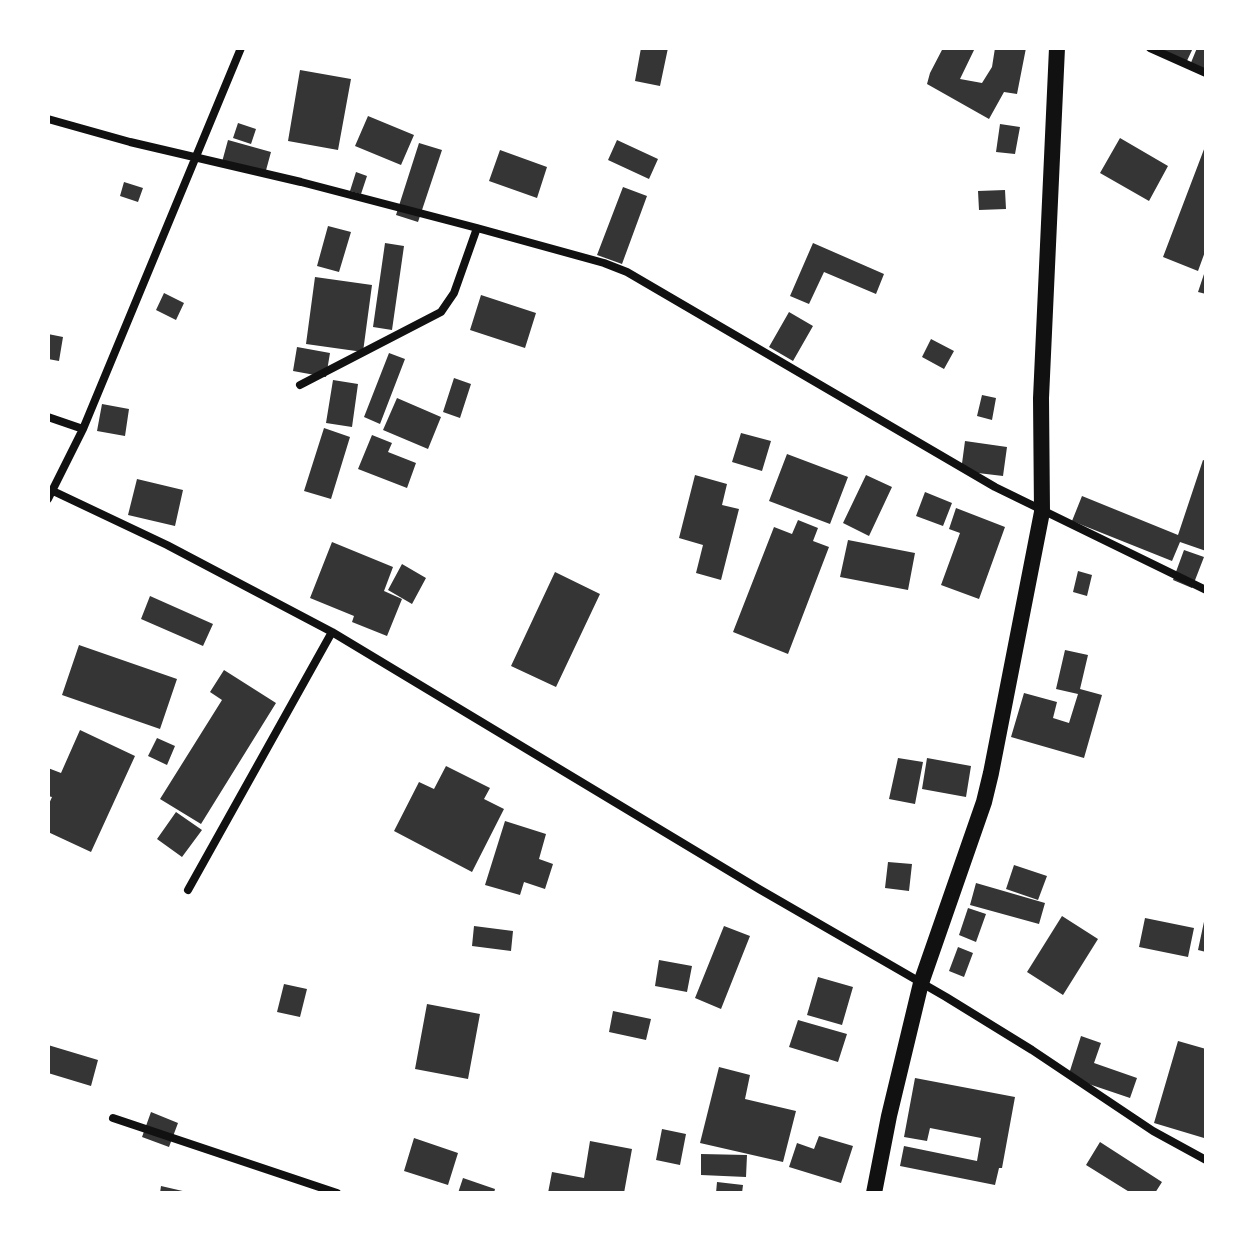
<!DOCTYPE html>
<style>
body{margin:0}
#map{position:relative;width:1254px;height:1241px;overflow:hidden;background:#fff;font-family:"Golos Text",sans-serif}
canvas{display:block}
.frame{position:absolute;inset:0;border:50px solid #fff;pointer-events:none}
</style>
<div id="map">
<canvas width="1254" height="1241"></canvas>
<div class="frame"></div>
</div>
<script>
const context = document.querySelector('canvas').getContext('2d');
context.lineJoin = 'round';
function fill(path, color) { context.fillStyle = color; context.fill(path, 'evenodd'); }
const shape = rows => new Path2D(rows.map(r => 'M' + r).join(''));
function trace(path, color, width, dash) { context.strokeStyle = color; context.lineWidth = width; context.lineCap = dash ? 'butt' : 'round'; context.setLineDash(dash || []); context.stroke(path); }
fill(shape([
 [641,48,668,48,660,86,635,81],
 [943,48,975,48,960,79,982,83,992,67,995,48,1026,48,1017,94,1004,92,989,119,927,84,930,73],
 [1166,48,1193,48,1185,65,1163,54],
 [1197,48,1206,48,1206,73,1190,65],
 [300,70,351,79,338,150,288,141],
 [368,116,414,135,401,165,355,146],
 [238,123,256,129,251,144,233,138],
 [1000,124,1020,127,1015,154,996,152],
 [1120,138,1168,166,1149,201,1100,173],
 [228,140,271,152,265,174,222,162],
 [617,140,658,159,649,179,608,160],
 [419,143,442,150,418,222,396,215],
 [1206,144,1206,249,1198,271,1163,257],
 [500,150,547,167,537,198,489,181],
 [356,172,367,176,361,194,350,191],
 [124,182,143,188,138,202,120,196],
 [623,187,647,196,622,264,597,255],
 [1005,190,1006,209,979,210,978,191],
 [328,226,351,232,339,272,317,266],
 [385,243,404,246,392,330,373,327],
 [813,243,884,274,876,294,824,272,809,304,790,296],
 [1206,268,1206,294,1198,292],
 [315,277,372,285,363,352,306,344],
 [164,293,184,303,176,320,156,310],
 [481,295,536,313,525,348,470,330],
 [789,312,813,326,793,361,769,347],
 [48,334,63,337,59,361,48,359],
 [931,339,954,351,944,369,922,357],
 [297,347,330,353,326,377,293,371],
 [389,353,405,359,380,424,364,417],
 [454,378,471,384,460,418,443,412],
 [333,380,358,384,352,427,326,423],
 [982,395,996,398,992,420,977,416],
 [397,398,441,417,428,449,383,430],
 [102,404,129,409,125,436,97,431],
 [324,428,350,437,331,499,304,491],
 [741,433,771,441,762,471,732,462],
 [372,435,392,443,388,452,416,463,407,488,358,469],
 [965,441,1007,447,1003,476,961,471],
 [787,454,848,477,830,524,769,501],
 [1203,460,1206,461,1206,551,1180,542,1172,561,1072,521,1082,496,1178,535],
 [695,475,727,484,722,505,739,509,721,580,696,573,703,545,679,538],
 [866,475,892,487,869,536,843,523],
 [137,479,183,490,175,526,128,515],
 [925,492,952,503,943,526,916,516],
 [956,508,1005,527,979,599,941,585,960,533,949,529],
 [798,520,818,528,813,541,829,547,788,654,733,632,774,527,792,534],
 [848,540,915,553,908,590,840,577],
 [332,542,393,567,384,591,402,599,387,636,352,622,354,616,310,598],
 [1184,550,1204,557,1192,588,1173,580],
 [402,564,426,578,412,604,388,590],
 [1078,571,1092,575,1087,596,1073,592],
 [555,572,600,594,556,687,511,666],
 [150,596,213,624,203,646,141,619],
 [79,645,177,679,160,729,62,695],
 [1065,650,1088,655,1080,689,1102,695,1084,758,1011,737,1024,693,1057,702,1053,718,1069,723,1078,694,1056,689],
 [224,670,276,703,201,824,160,799,222,700,210,692],
 [80,730,135,756,91,852,48,832,48,806,52,797,48,796,48,768,61,773],
 [157,738,175,746,167,765,148,756],
 [898,758,923,762,915,804,889,799],
 [927,758,971,766,966,797,922,789],
 [446,766,490,788,484,799,504,809,472,872,394,831,419,782,434,789],
 [176,812,202,830,182,857,157,839],
 [505,821,546,834,539,859,553,864,545,889,524,882,520,895,485,885],
 [888,862,912,864,909,891,885,888],
 [1014,865,1047,876,1038,900,1006,889],
 [976,883,1045,903,1039,924,970,905],
 [968,908,986,914,976,942,959,935],
 [1062,916,1098,939,1063,995,1027,972],
 [1205,917,1206,917,1206,952,1198,950],
 [1145,918,1194,928,1188,957,1139,947],
 [474,926,513,931,511,951,472,946],
 [724,926,750,936,721,1009,695,998],
 [958,947,973,953,964,977,949,971],
 [659,960,692,966,687,992,655,986],
 [818,977,853,987,842,1025,807,1015],
 [284,984,307,989,300,1017,277,1012],
 [427,1004,480,1014,468,1079,415,1069],
 [613,1011,651,1019,646,1040,609,1032],
 [798,1020,847,1034,838,1062,789,1047],
 [1081,1036,1101,1043,1094,1063,1137,1078,1130,1098,1068,1077],
 [1178,1041,1206,1049,1204,1138,1154,1123],
 [48,1045,98,1060,91,1086,48,1073],
 [719,1067,750,1075,745,1099,796,1111,783,1162,700,1143],
 [915,1078,1015,1097,1002,1168,999,1168,995,1185,900,1166,904,1146,977,1161,981,1138,930,1128,927,1141,904,1137],
 [151,1112,178,1123,169,1147,142,1137],
 [662,1129,686,1134,680,1165,656,1160],
 [819,1136,853,1146,841,1183,789,1167,797,1143,814,1149],
 [414,1138,458,1153,448,1185,404,1171],
 [590,1141,632,1149,624,1193,548,1193,552,1172,584,1178],
 [1100,1142,1162,1182,1155,1193,1131,1193,1086,1165],
 [701,1154,747,1155,746,1177,701,1175],
 [463,1178,495,1189,494,1193,458,1193],
 [717,1182,743,1185,742,1193,716,1193],
 [161,1186,187,1192,187,1193,160,1193]
]), '#353535');
trace(shape([
 [1150,48,1206,73],
 [48,119,130,142,301,182,477,228,604,263,627,272,995,487,1206,590],
 [300,385,441,312,454,293,477,228],
 [48,417,83,429],
 [53,491,167,545,332,632,759,889,946,997,1032,1050,1153,1131,1206,1160],
 [48,499,83,429,241,48],
 [188,890,332,632],
 [113,1118,337,1193]
]), '#111', 8);
trace(shape([
 [874,1193,889,1116,921,983,984,802,991,773,1042,512,1041,398,1057,48]
]), '#111', 16);
</script>
